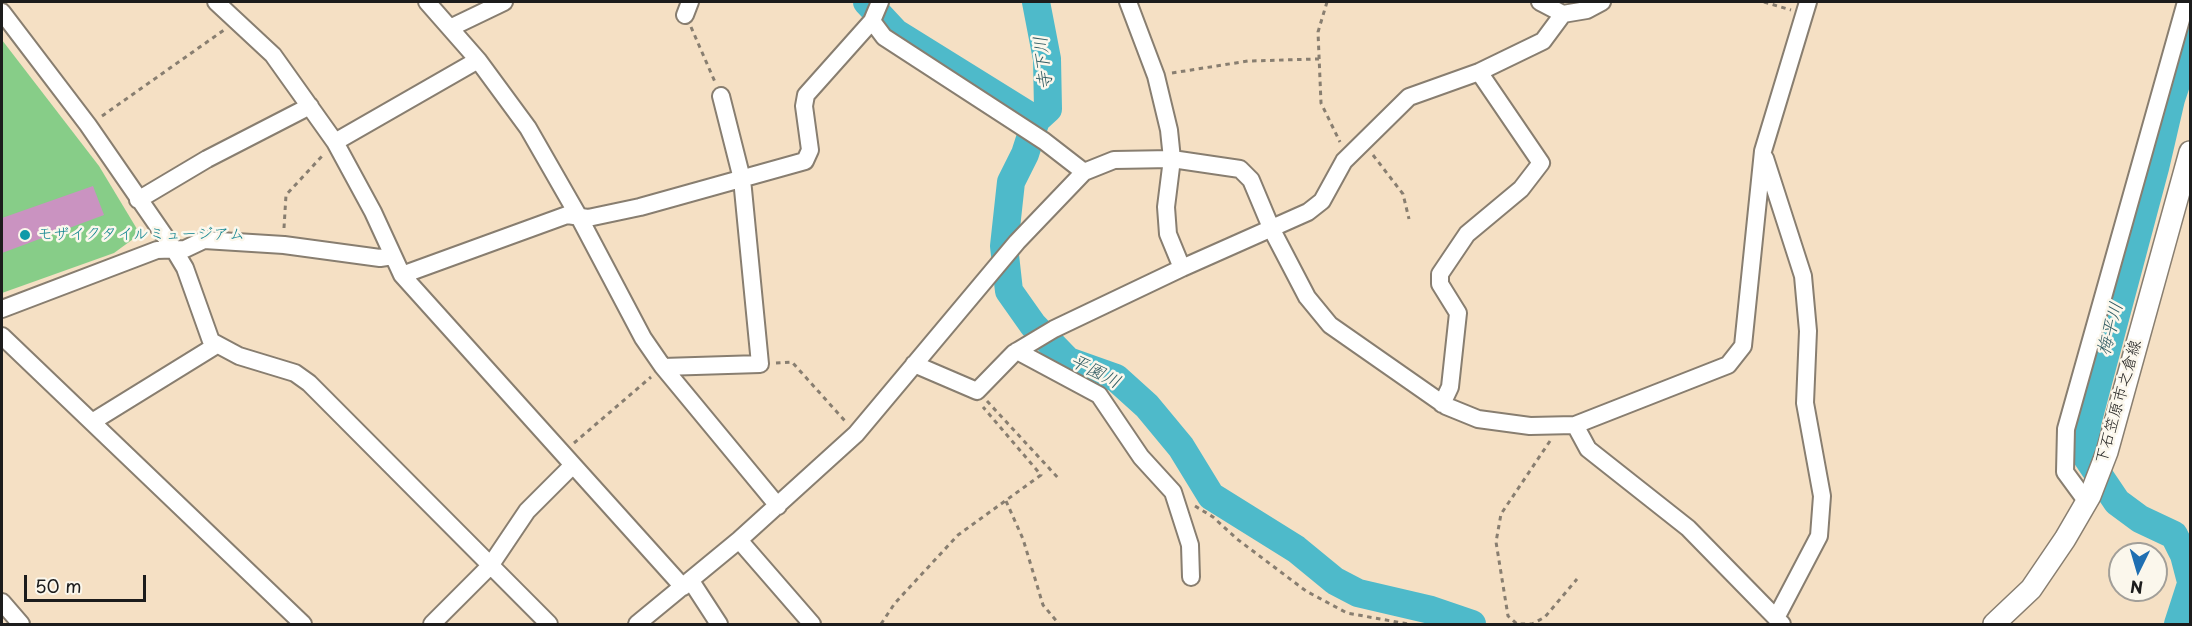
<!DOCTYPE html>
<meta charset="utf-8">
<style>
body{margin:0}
#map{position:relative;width:2192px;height:626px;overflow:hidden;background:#f5e0c4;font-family:"Playpen Sans",sans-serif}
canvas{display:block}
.frame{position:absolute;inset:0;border:3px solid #1c1c1c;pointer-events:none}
.north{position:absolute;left:2108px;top:542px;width:60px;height:60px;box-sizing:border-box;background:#fbf7ec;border:2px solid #a29f99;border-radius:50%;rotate:185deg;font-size:16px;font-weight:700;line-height:24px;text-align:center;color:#1c1c1c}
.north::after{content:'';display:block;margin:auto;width:21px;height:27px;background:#1f6fb2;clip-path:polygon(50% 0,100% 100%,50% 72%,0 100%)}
.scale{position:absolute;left:24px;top:575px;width:122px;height:27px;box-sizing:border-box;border:3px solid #1c1c1c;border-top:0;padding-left:8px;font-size:18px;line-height:21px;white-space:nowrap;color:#1c1c1c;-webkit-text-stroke:4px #fbf7ec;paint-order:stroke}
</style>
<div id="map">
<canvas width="2192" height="626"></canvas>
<div class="frame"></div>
<div class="north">N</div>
<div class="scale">50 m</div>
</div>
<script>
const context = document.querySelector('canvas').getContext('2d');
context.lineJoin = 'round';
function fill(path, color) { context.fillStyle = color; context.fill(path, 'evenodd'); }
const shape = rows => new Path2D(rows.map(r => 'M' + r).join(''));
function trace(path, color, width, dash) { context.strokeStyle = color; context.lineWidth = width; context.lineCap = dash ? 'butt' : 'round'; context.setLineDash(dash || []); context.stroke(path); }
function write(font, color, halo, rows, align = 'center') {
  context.font = font + ' "Playpen Sans","Klee One",sans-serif'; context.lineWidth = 5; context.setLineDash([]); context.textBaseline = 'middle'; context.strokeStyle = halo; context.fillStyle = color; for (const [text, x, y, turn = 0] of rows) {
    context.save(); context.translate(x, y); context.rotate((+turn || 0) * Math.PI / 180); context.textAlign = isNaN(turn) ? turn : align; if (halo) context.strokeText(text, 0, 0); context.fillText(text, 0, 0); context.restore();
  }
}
fill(shape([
 [2,40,99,166,140,234,114,253,2,293]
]), '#87cd88');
trace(shape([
 [867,2,896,33,1036,120],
 [1036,2,1047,59,1048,109,1036,120],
 [2190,42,2171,99,2155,168,2087,424,2086,456,2117,502,2140,519,2174,535,2184,555,2190,578],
 [1036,120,1025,154,1011,182,1004,246,1009,291,1033,325,1068,361,1116,378,1147,406,1181,447,1211,496,1296,549,1335,581,1358,593,1431,610,1472,624],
 [2178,624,2190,587]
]), '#4ebaca', 28);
fill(shape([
 [93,186,104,215,2,253,2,218]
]), '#ca93c1');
const minor = shape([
 [216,2,273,55,335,142,373,212,402,275,683,587],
 [427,2,478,60,528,128,579,217,643,338,663,367,778,506],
 [1128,2,1156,76,1169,130,1172,159,1166,207,1168,234,1182,268],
 [1540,2,1563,14,1587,10,1602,2],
 [2,12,88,125,173,248,185,268,211,341,239,356,295,373,309,383,549,624],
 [685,15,690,2],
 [872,21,884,37,1044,141,1084,172],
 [452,27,504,2],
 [335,142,478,60],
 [1765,158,1803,276,1808,331,1805,403,1822,496,1819,536,1776,618],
 [138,200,207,159,310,106],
 [402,275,567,215,588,218,640,207,805,161,810,150,804,106,806,95,872,21,880,2],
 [2,309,157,250,185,249,204,240,284,245,380,258,393,256],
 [2,336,303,624],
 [1017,351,1099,395,1141,457,1173,492,1190,545,1191,577],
 [914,364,977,391,1014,353,1054,329,1182,268,1308,212,1322,201,1344,161,1409,97,1479,72,1543,41,1563,14],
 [663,367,760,364,742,179,721,96],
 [1442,404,1450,387,1458,313,1440,284,1440,274,1467,234,1521,189,1541,163,1479,72],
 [92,422,215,346],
 [1575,425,1588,449,1688,528,1782,624],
 [2087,502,2065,472,2066,429,2186,2],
 [739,540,812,624],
 [691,581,719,624],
 [2,602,21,624],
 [432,624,490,566,527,511,572,466],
 [637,624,739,540,856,434,1017,242,1084,172,1114,160,1172,159,1240,169,1251,180,1272,230,1307,297,1330,325,1446,406,1478,419,1530,426,1575,425,1728,365,1743,346,1763,151,1808,2]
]);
const major = shape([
 [1994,624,2031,589,2065,539,2090,496,2107,452,2190,152]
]);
trace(minor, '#887e70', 20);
trace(major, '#887e70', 24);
trace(shape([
 [1327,2,1318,32,1321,103,1340,142],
 [1764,2,1791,10],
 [691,27,715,82],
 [1172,73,1248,61,1319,59],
 [102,116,224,30],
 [1373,155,1403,194,1409,219],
 [284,228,286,195,324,154],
 [776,363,792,362,845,421],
 [987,401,1060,480],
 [1550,441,1501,514,1496,542,1508,616,1517,624,1532,624,1545,617,1577,579],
 [574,443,651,377],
 [1006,501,1023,539,1043,605,1059,624],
 [1195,506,1213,517,1237,539,1306,591,1347,613,1408,624],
 [881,624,895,603,958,535,1041,475,983,407]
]), '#887e70', 3, [4.5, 4.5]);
trace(minor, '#fff', 16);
trace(major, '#fff', 21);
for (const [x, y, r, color] of [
 [25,235,6,"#0f9aa8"]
]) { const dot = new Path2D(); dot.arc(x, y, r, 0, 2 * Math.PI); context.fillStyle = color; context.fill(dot); trace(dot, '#fbf7ec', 2); }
write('16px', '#0d838f', '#fbf7ec', [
 ["モザイクタイルミュージアム",37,235]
], 'left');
write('16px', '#1c1c1c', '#fbf7ec', [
 ["下石笠原市之倉線",2119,402,-74]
]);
write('italic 18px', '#305b62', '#fbf7ec', [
 ["寺下川",1044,63,-96],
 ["梅平川",2111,329,-75],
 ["平園川",1095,372,27]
]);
</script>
